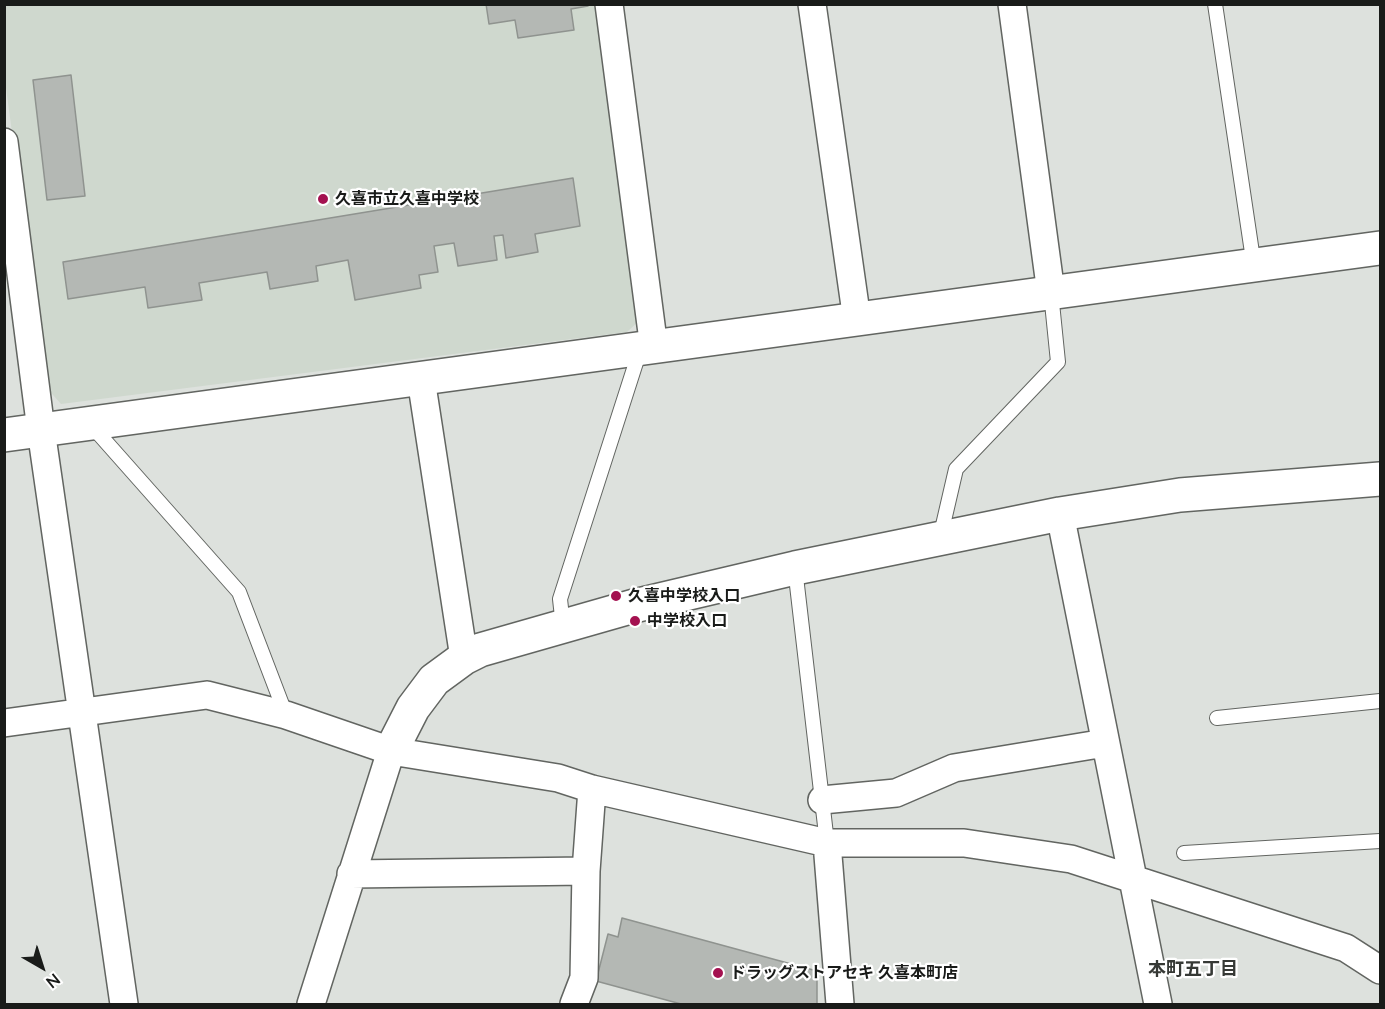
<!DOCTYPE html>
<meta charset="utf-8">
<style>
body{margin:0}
#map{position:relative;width:1385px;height:1009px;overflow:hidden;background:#dde1dd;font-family:Lato,sans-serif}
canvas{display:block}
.frame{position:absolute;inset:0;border:6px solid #191b19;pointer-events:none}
.north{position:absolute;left:12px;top:937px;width:60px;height:60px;-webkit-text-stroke:4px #fff;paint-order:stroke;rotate:141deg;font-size:16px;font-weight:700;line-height:24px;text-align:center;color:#191b19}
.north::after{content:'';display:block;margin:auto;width:21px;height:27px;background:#191b19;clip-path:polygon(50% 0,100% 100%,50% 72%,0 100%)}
</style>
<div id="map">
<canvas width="1385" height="1009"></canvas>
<div class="frame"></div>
<div class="north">N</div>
</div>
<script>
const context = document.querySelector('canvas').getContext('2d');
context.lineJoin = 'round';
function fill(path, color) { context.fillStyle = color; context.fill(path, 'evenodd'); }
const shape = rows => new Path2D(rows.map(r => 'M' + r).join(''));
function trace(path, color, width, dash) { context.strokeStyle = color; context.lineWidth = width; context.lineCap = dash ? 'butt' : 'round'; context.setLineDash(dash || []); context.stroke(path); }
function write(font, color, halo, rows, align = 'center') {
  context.font = font + ' Lato,"Noto Sans JP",sans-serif'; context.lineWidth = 4.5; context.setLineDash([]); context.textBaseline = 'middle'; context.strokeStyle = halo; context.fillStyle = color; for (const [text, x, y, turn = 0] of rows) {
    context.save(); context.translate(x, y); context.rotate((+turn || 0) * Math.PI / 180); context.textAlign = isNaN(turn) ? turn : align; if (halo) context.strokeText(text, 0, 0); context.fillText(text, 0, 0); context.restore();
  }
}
fill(shape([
 [4,5,599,5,642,318,627,332,61,404,46,387,5,80]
]), '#cfd8ce');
const building = shape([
 [486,4,588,4,588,6,571,9,574,30,518,38,515,20,489,24,486,4],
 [71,75,85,196,47,200,33,80,71,75],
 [573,178,580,226,535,234,538,252,506,258,503,235,494,236,497,260,458,266,454,243,434,246,438,272,419,275,421,288,355,300,348,260,316,266,318,281,270,289,267,272,199,283,202,300,148,308,145,287,68,299,63,262,573,178],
 [622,918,817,971,817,1004,681,1004,596,981,608,934,618,937,622,918]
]);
fill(building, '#b4b8b4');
trace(building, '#8f938f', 1.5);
const service = shape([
 [1215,4,1254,266],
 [91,425,239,592,286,715],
 [940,538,956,469,1058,362,1051,293],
 [795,568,827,843],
 [563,626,560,599,640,350],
 [1217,718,1380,701],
 [1184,853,1380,841]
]);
const minor = shape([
 [609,4,654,348],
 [812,4,857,320],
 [1012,4,1051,293],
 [4,142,41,430,124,1004],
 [421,379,464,658],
 [1060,514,1158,1004],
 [4,723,207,695,286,715,391,751,558,778,592,789,827,843,964,843,1071,859,1346,948,1380,970],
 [822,800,896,793,954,768,1105,743],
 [827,843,840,1004],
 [351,874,586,871],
 [311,1004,391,751],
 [574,1004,584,978,586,871,592,789]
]);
const tertiary = shape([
 [4,435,1380,248],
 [391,751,413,708,434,680,464,658,480,650,634,606,795,568,1060,514,1180,495,1380,479]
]);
trace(service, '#626561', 16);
trace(minor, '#626561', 30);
trace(tertiary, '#626561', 36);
trace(service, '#fff', 14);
trace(minor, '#fff', 27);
trace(tertiary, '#fff', 33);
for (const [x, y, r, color] of [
 [323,199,6,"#a41150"],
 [616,596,6,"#a41150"],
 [635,621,6,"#a41150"],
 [718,973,6,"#a41150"]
]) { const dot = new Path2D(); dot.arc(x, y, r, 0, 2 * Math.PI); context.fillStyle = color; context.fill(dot); trace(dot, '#fff', 2); }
write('bold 16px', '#191b19', '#fff', [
 ["久喜市立久喜中学校",335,199],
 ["久喜中学校入口",628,596],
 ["中学校入口",647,621],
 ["ドラッグストアセキ 久喜本町店",730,973]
], 'left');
write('bold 18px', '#363935', '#fff', [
 ["本町五丁目",1193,969]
]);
</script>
